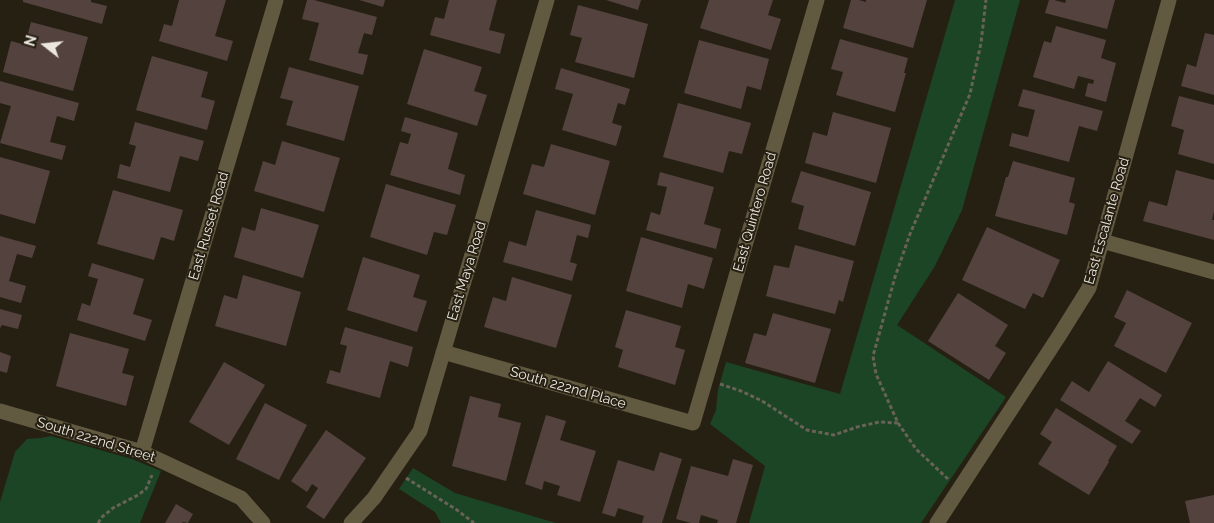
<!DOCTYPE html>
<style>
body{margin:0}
#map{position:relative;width:1214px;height:523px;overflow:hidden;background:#262013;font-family:Raleway,sans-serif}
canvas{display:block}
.north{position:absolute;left:20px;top:20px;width:50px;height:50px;-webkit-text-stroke:4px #262013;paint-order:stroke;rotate:286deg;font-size:14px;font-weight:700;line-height:20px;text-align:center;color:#ebe7de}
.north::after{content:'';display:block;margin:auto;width:18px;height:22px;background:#ebe7de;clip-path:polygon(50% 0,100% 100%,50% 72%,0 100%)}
</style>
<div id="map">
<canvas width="1214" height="523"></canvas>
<div class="north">N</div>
</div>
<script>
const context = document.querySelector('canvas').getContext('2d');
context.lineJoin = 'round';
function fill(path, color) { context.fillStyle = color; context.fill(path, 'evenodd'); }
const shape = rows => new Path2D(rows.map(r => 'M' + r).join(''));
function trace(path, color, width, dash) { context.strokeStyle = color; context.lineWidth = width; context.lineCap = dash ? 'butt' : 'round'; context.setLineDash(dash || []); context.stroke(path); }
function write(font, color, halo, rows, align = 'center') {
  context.font = font + ' Raleway,sans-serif'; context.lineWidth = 4; context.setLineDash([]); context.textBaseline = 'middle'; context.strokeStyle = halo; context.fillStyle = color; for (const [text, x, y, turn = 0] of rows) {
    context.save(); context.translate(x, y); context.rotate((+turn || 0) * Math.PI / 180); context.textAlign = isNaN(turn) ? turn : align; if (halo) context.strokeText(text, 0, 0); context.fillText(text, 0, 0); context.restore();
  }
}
fill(shape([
 [955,0,1020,0,962,210,935,266,897,325,1006,397,921,523,749,523,765,466,710,424,716,410,718,390,726,362,840,394],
 [51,436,132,459,161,471,140,523,0,523,0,502,15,452,27,439,41,438],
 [413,468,455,493,556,523,441,523,435,512,399,489]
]), '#1b4525');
fill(shape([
 [23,0,91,0,91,2,107,6,102,24,23,2],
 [179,0,226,0,215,36,233,41,227,61,159,41,164,24,172,26],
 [307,0,314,0,377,17,372,35,364,33,358,53,368,55,363,75,309,60,319,23,302,19],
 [359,0,385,0,383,7],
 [449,0,497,0,489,30,505,34,500,54,430,35,435,17,444,19],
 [606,0,641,0,638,10],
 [709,0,773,0,768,15,781,19,771,50,700,28],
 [851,0,859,0,866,2,866,0,927,0,913,48,843,28],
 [1049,0,1054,0,1065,3,1066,0,1115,0,1107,29,1045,13],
 [578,5,648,24,634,78,575,62,582,38,570,35],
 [31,22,88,37,73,91,3,72,11,41,25,45],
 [1056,26,1106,40,1101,58,1116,63,1106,102,1085,96,1088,83,1093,84,1094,80,1078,76,1074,89,1033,77,1044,41,1051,43],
 [1205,33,1214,35,1214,95,1181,86,1187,64,1196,67],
 [840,39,908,58,904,73,906,73,895,112,836,95,843,72,831,69],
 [699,40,769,59,761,90,747,86,741,109,684,93],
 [424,49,482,67,474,91,487,95,477,126,407,104],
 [152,56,208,72,201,97,215,101,207,130,136,110],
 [289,67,359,86,344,141,286,125,293,101,280,98],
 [561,68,630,89,625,105,618,103,612,123,622,126,616,146,562,130,573,94,555,89],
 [0,81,79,103,74,121,57,116,50,142,66,146,62,160,0,143,11,106,0,103],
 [1023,89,1103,111,1097,131,1079,126,1069,162,1009,146,1012,133,1028,137,1035,110,1018,106],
 [1179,96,1214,105,1214,164,1178,154,1184,130,1171,126],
 [678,103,751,123,742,154,729,151,723,173,663,157],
 [833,112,891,128,876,183,805,163,813,132,827,136],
 [405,117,458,133,448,169,465,175,460,195,390,175,400,142,408,144,411,134,401,131],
 [135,122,204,141,198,161,180,156,170,192,117,178,120,164,130,167,136,146,129,144],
 [282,141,340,158,324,212,254,191,263,161,275,165],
 [551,144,610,161,595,215,523,194,532,164,544,167],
 [0,157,50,171,35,224,0,214],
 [1013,161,1075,178,1069,202,1075,204,1067,235,995,216,1006,177,1008,177],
 [1176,170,1214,180,1214,211,1212,220,1214,220,1214,240,1143,221,1149,201,1167,206],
 [801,171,871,192,855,246,798,229,804,206,791,202],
 [660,172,714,187,704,224,721,229,716,249,646,230,651,212,660,215,667,187,657,185],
 [386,184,456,205,447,235,434,232,427,255,370,237],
 [113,190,183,210,174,241,161,237,154,260,97,244],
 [261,208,319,225,303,278,234,257,242,227,255,231],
 [536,210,591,225,588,238,577,235,570,262,577,264,572,281,503,262,509,241,526,246],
 [987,227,1060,260,1043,298,1033,293,1025,309,962,280],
 [0,236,36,246,32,258,17,254,9,281,26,286,21,303,0,297],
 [641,237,713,258,704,289,688,284,682,308,626,291],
 [795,245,854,261,843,302,839,300,835,314,766,296,774,265,789,268],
 [363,257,420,275,413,297,427,301,417,332,347,310],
 [92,263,144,279,133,314,152,320,145,341,77,320,82,303,90,306,98,279,88,276],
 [243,275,301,292,286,346,215,326,224,295,237,299],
 [512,277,572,295,556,348,484,327,493,297,506,301],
 [1127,290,1192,323,1166,373,1114,346,1126,323,1114,317],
 [958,293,1008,325,995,346,1006,353,989,380,928,341],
 [0,309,22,315,18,329,2,325,0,328],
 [626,310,681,326,675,347,685,350,675,385,618,367,623,350,615,347],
 [773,313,831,329,815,383,745,363,754,333,766,336],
 [345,327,413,347,408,367,390,361,380,398,326,383,330,370,340,373,347,346,340,344],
 [70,333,129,349,122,373,134,376,126,406,56,386],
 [0,352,11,356,7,373,0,371],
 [1108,361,1162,395,1155,407,1140,398,1125,421,1141,431,1132,444,1060,400,1072,381,1089,392],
 [224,362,265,385,229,445,189,422],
 [470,396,501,404,498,417,521,423,506,481,452,466],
 [265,403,307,425,279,480,236,459],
 [1056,408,1117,446,1108,461,1109,462,1089,495,1038,464,1052,442,1040,434],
 [546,415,566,421,560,440,596,451,580,502,557,495,560,486,544,481,542,490,525,484],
 [326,430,366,458,324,519,306,507,318,488,312,484,307,492,291,481],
 [660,452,682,459,662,523,642,523,644,516,618,508,615,517,602,513,618,460,654,471],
 [733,459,753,465,736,523,717,523,718,520,701,515,699,523,691,523,676,519,691,466,728,476],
 [1214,495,1214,523,1190,523,1185,501],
 [176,504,193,514,188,523,183,522,182,523,165,523]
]), '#54423f');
trace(shape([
 [720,384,741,391,762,401,807,430,834,435,857,427,879,422,898,423],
 [406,478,457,510,474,523],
 [948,479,916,449,898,423,876,374,873,356,895,277,910,234,970,94,981,43,986,0],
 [98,523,102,517,113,508,138,495,146,489,152,475]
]), '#686257', 3, [4, 2.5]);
trace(shape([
 [1102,241,1214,272],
 [443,352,693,423,817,0],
 [0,411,142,452,241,498,263,523],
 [142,452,276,0],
 [351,523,374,498,420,431,547,0],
 [937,523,1059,336,1089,288,1169,0]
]), '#625941', 15);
write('14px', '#ebe7de', '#262013', [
 ["East Quintero Road",755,212,-74],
 ["East Escalante Road",1107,221,-74],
 ["East Russet Road",209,226,-74],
 ["East Maya Road",467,271,-73],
 ["South 222nd Place",568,388,16],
 ["South 222nd Street",96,440,17]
]);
</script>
